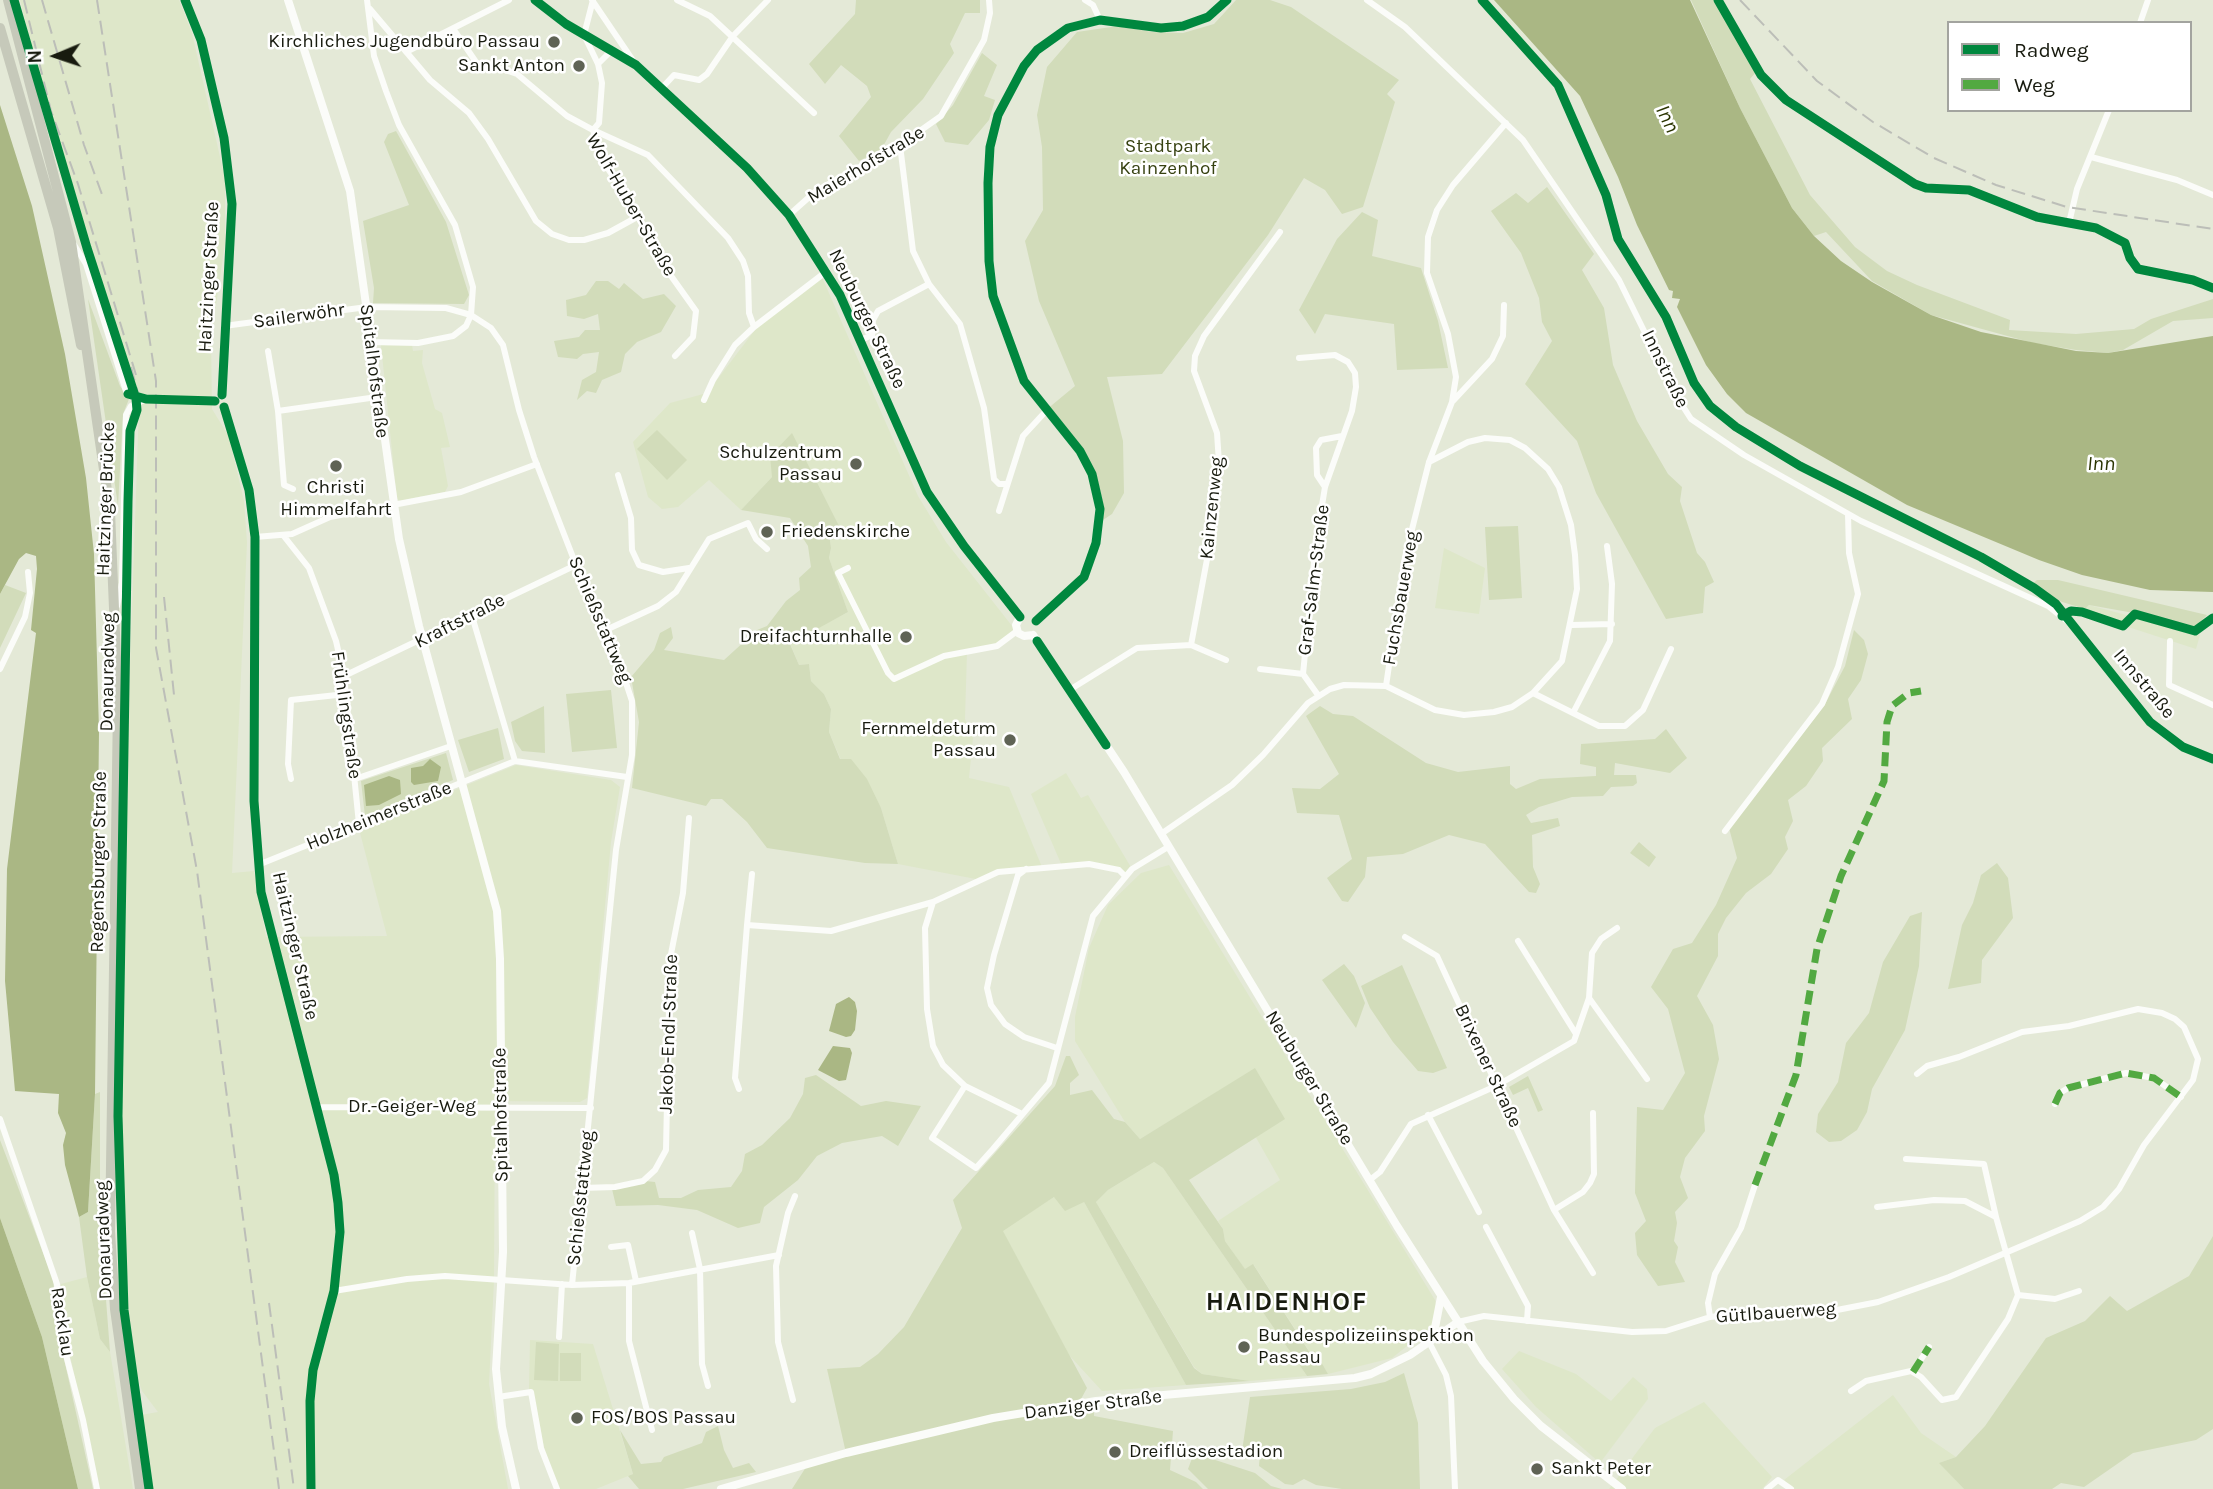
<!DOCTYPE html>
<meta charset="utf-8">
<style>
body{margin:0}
#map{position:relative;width:2213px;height:1489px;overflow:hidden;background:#e4e9d7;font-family:Karla,sans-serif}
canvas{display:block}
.legend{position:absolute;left:1947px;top:21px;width:245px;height:91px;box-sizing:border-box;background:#fff;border:2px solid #a3a49f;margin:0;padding:9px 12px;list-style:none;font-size:21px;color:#181b0f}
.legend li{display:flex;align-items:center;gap:14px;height:35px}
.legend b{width:35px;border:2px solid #a3a49f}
.north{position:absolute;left:21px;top:21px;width:70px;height:70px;-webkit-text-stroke:5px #fff;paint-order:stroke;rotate:268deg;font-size:19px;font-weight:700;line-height:28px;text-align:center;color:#181b0f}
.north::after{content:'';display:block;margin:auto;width:24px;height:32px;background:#181b0f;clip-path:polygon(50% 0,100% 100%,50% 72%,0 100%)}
</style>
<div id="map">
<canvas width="2213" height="1489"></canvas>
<ul class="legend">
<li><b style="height:9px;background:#00873e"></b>Radweg</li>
<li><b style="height:9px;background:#52a941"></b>Weg</li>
</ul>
<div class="north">N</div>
</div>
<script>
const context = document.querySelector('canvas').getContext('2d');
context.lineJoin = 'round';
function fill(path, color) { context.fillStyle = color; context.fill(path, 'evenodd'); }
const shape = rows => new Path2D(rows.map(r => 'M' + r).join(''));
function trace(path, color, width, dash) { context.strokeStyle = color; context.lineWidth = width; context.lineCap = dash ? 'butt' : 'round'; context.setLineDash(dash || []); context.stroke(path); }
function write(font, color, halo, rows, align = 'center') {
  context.font = font + ' Karla,sans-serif'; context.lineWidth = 5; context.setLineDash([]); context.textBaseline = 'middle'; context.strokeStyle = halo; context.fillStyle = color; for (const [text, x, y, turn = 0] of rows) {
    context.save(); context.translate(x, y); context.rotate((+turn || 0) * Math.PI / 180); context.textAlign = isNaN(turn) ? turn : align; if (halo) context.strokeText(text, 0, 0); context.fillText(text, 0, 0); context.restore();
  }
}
fill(shape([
 [20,0,179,0,192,33,225,179,225,243,211,340,212,409,228,435,232,450,244,501,247,543,232,873,254,871,266,937,387,936,359,829,516,765,611,780,620,787,611,842,587,1098,580,1102,495,1101,494,1281,489,1384,508,1489,151,1489,141,1415,158,1412,142,1391,134,1368,129,1323,122,1151,128,722,139,407,40,78],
 [821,275,918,496,946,542,1016,631,998,646,967,652,965,719,973,738,969,778,1009,787,1042,867,998,873,981,880,898,864,881,808,841,760,829,732,831,709,824,694,811,681,809,664,799,665,790,643,848,612,829,558,831,548,829,533,840,528,772,477,741,510,709,480,678,507,662,509,648,497,633,442,670,403,707,393,761,322],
 [381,345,412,345,413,351,423,350,422,363,435,409,442,413,450,447,441,448,448,486,445,492,400,501,397,499],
 [1444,548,1485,568,1479,614,1435,608],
 [2089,605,2200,635,2196,649,2082,612],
 [1066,773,1081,798,1088,795,1132,869,1125,876,1118,870,1101,866,1062,866,1031,794],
 [1169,865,1435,1300,1437,1309,1432,1326,1392,1358,1328,1374,1315,1351,1311,1354,1254,1265,1245,1270,1225,1241,1223,1229,1218,1221,1280,1180,1254,1134,1255,1069,1140,1139,1125,1122,1075,1041,1075,1017,1089,948,1108,905,1141,873],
 [1154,1162,1163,1168,1307,1376,1250,1381,1202,1374,1194,1367,1096,1202,1108,1190],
 [1054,1197,1084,1202,1186,1385,1102,1391,1069,1355,1002,1230],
 [87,1277,100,1339,110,1352,133,1489,99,1489,66,1337,61,1284],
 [530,1340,593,1344,633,1474,596,1489,559,1489,546,1458,533,1390,529,1389],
 [1519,1351,1576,1374,1611,1401,1633,1377,1647,1389,1648,1399,1600,1463,1536,1407,1502,1369],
 [1893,1395,1921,1433,1956,1457,1940,1463,1964,1489,1792,1489,1784,1480],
 [1704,1402,1772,1477,1762,1489,1609,1489,1655,1428]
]), '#dee7c9');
fill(shape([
 [856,0,980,0,980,13,965,13,950,44,954,53,923,99,891,132,881,150,859,161,839,136,871,97,867,86,841,65,825,84,809,64,855,14],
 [1236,0,1270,0,1291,7,1399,80,1387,94,1395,102,1363,207,1342,214,1325,190,1304,178,1268,235,1162,374,1107,377,1123,441,1124,493,1112,514,1100,522,1088,464,1046,410,1075,386,1039,301,1025,241,1043,210,1042,147,1037,115,1047,67,1077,32,1118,26,1152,32,1183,33,1214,24],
 [1691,0,1717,0,1756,72,1750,79,1810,195,1855,247,1887,271,1917,285,2010,320,2009,330,2076,334,2134,329,2151,319,2213,299,2213,318,2173,321,2123,350,2108,353,2076,350,2033,343,1931,315,1872,281,1826,232,1814,236,1792,208,1740,108],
 [982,53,997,65,984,96,995,100,989,120,968,145,945,142,936,124,953,105],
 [396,131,446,222,469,295,464,304,373,303,374,288,363,221,409,205,384,142,388,134],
 [1547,187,1594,254,1582,270,1604,308,1613,365,1637,421,1668,474,1682,487,1680,501,1697,553,1705,562,1714,582,1705,587,1703,613,1666,619,1596,493,1577,441,1525,384,1552,341,1542,322,1539,298,1521,253,1491,211,1516,193,1528,203],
 [1362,212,1378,220,1372,256,1421,268,1438,321,1448,368,1397,370,1394,324,1325,314,1315,334,1299,310,1337,239],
 [596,281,608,281,619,289,624,283,643,299,664,294,676,306,661,332,637,342,625,354,621,372,602,380,596,393,587,391,577,400,582,380,596,372,599,352,583,354,577,359,558,357,554,341,579,337,585,330,600,330,598,314,584,319,567,316,566,300,586,295],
 [88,299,120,386,129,399,123,414,118,506],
 [657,430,687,460,667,480,637,449],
 [792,433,840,528,829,533,831,548,829,558,848,612,790,644,799,665,809,664,811,681,824,694,831,709,829,732,840,759,851,759,867,779,881,808,898,864,865,863,767,848,747,822,722,799,711,799,706,806,632,788,639,722,631,677,654,650,660,633,671,627,673,638,664,650,724,660,757,630,767,626,786,601,800,590,799,578,811,567,808,546,790,518,741,510,772,477,770,456],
 [1518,526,1522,598,1489,600,1485,527],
 [2037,580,2058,580,2207,615,2193,629,2134,613,2089,605,2085,609,2059,601,2032,584],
 [5,585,26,593,0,648,0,594],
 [1854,630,1864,640,1868,654,1861,680,1848,699,1852,719,1822,748,1823,761,1806,786,1788,800,1793,821,1785,837,1788,849,1771,874,1746,893,1726,918,1718,934,1718,956,1697,996,1713,1025,1719,1059,1704,1116,1705,1131,1685,1158,1680,1177,1688,1198,1675,1212,1677,1223,1674,1241,1678,1247,1675,1262,1685,1282,1658,1286,1637,1255,1635,1233,1646,1221,1635,1193,1637,1107,1663,1110,1685,1073,1668,1009,1651,987,1673,949,1692,943,1716,905,1737,858,1729,828,1824,706,1845,666],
 [611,690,617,748,572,752,566,694],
 [544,706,545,753,522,751,515,741,511,722],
 [1320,706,1333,714,1353,716,1426,763,1458,772,1510,766,1510,784,1516,789,1540,779,1596,776,1596,767,1580,764,1581,744,1655,739,1666,729,1687,758,1670,773,1615,763,1614,775,1636,775,1637,783,1633,786,1611,787,1603,796,1572,797,1539,807,1526,815,1531,823,1558,818,1560,826,1532,835,1533,867,1540,884,1536,893,1529,892,1485,844,1449,835,1403,854,1367,857,1365,877,1348,902,1342,901,1327,878,1352,859,1339,815,1297,813,1292,788,1320,789,1339,774,1306,716],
 [498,728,504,759,469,772,458,740],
 [446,753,453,780,365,816,361,781],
 [1639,842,1656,857,1649,867,1630,853],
 [1997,863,2008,878,2013,918,1982,960,1981,983,1948,989,1962,925,1973,903,1981,875],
 [1922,912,1919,966,1905,1030,1872,1089,1867,1112,1857,1130,1841,1141,1829,1142,1816,1132,1818,1114,1838,1082,1846,1043,1869,1013,1883,962,1910,916],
 [1344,964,1354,976,1365,1003,1356,1028,1322,980],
 [1402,965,1447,1068,1433,1073,1418,1071,1393,1042,1370,1008,1361,986],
 [1066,1056,1070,1056,1079,1075,1070,1083,1070,1095,1092,1090,1114,1119,1125,1122,1140,1139,1255,1068,1285,1119,1189,1180,1223,1229,1225,1241,1245,1269,1253,1264,1310,1353,1315,1351,1328,1374,1307,1376,1163,1168,1154,1162,1108,1190,1096,1202,1194,1368,1202,1374,1250,1381,1186,1385,1084,1202,1065,1211,1054,1197,1003,1231,1087,1388,1081,1399,999,1418,1094,1409,1094,1416,1173,1431,1170,1470,1196,1482,1203,1489,792,1489,808,1464,846,1453,827,1369,860,1367,878,1354,904,1327,962,1228,953,1200,1055,1086],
 [816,1075,861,1106,886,1101,921,1106,898,1146,882,1136,842,1143,817,1156,798,1180,764,1207,760,1223,738,1228,697,1210,658,1205,616,1206,612,1189,645,1181,655,1182,659,1198,681,1198,698,1190,731,1187,742,1171,745,1154,762,1145,790,1118,803,1094,805,1078],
 [1528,1076,1543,1110,1538,1112,1528,1088,1513,1095,1509,1087],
 [100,1092,100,1221,110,1352,100,1339,87,1277,79,1217,88,1212,95,1094],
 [0,1140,53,1279,58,1332,93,1489,78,1489,42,1337,0,1218],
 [2213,1236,2213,1429,2196,1440,2133,1453,2084,1487,2061,1483,2052,1489,1964,1489,1939,1463,1956,1457,1985,1426,2046,1338,2085,1321,2110,1296,2127,1311,2189,1276],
 [536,1342,559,1344,558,1381,534,1380],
 [560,1353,581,1353,581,1381,560,1381],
 [1404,1373,1418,1423,1420,1489,1342,1489,1316,1485,1304,1479,1293,1485,1285,1484,1259,1466,1260,1453,1242,1451,1250,1397,1351,1389,1385,1382],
 [718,1426,724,1450,733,1468,749,1463,756,1472,683,1489,639,1489,628,1476,633,1474,620,1430,641,1464,661,1462,664,1457,702,1443,706,1432],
 [1194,1453,1255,1473,1271,1486,1282,1489,1208,1489,1188,1469]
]), '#d2dcba');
fill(shape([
 [1494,0,1690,0,1740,108,1792,208,1814,236,1841,261,1872,282,1931,315,1981,332,2076,351,2108,353,2213,336,2213,592,2150,590,2082,575,2039,560,1907,505,1746,413,1727,394,1706,365,1677,307,1680,299,1672,298,1673,291,1669,290,1637,225,1618,177,1580,96],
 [0,105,32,206,65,354,86,478,94,554,99,731,95,1094,88,1212,79,1217,65,1165,63,1145,66,1133,58,1113,59,1094,15,1091,5,981,7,869,36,633,31,630,37,569,36,556,26,553,19,559,0,594],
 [430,759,441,767,438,781,414,785,411,782,411,768,423,766],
 [389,776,400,780,401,794,379,805,366,806,364,785],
 [849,997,855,1002,857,1011,855,1030,851,1036,846,1037,829,1031,836,1004],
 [833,1046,850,1048,852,1053,846,1080,839,1081,818,1070],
 [0,1218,42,1337,78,1489,0,1489]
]), '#aab784');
trace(shape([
 [185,0,201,40,224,138,232,204,222,395],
 [367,0,374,56,386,91,399,125,455,225,473,287,471,315,491,328,503,345,519,410,534,457,576,565,608,629,632,701,632,755,616,850,572,1285],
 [592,0,636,65],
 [593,0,584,35,598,64,602,83,599,123,593,130,648,155,728,238,743,261,748,276,749,313,754,327],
 [677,0,710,16,814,113],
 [1085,0,1093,5,1100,20],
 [1367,0,1405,27,1523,140,1619,280,1675,394,1691,419,1744,455,1861,521,2048,606,2073,626,2150,722,2183,747,2213,759],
 [1718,0,1761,75,1786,100,1915,184,1926,188,1969,190,2037,217,2096,228,2125,243,2130,258,2138,269,2193,280,2213,288],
 [370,9,430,80,469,113,488,139,536,221,552,234,569,240,584,240,608,233,639,216],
 [2140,23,2148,0],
 [454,30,476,62,488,69,502,69,517,74,567,116,593,130,601,158,639,216,654,252,696,311,693,337,675,356],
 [406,52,509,0],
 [598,64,612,50],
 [661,89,674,75,699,80,707,74,733,36,768,0],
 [900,145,913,251,929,284,960,324,984,408,994,479,999,484,1007,484],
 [2091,157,2177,180,2213,195],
 [789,215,816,191,900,145,941,116,984,40,990,13,989,0],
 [2069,223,2077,189,2109,110],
 [73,243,86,264,126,391,146,399,215,401],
 [224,326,367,307,446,308,471,315,466,326,453,336,418,343,370,342],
 [861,340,872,335,873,320,878,311,929,284],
 [268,351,278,411],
 [1299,358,1335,355,1348,362,1355,373,1356,387,1352,411,1325,487,1316,542,1303,674,1318,695],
 [704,400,713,380,735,345,754,327,827,271],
 [1453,401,1492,359,1503,336,1504,305],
 [224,407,249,490,255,537,254,801,261,892,334,1175,338,1203,340,1232,334,1291,313,1370,310,1401,311,1489],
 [618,475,631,518,632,550,639,565,663,572,689,568],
 [1325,487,1317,475,1316,448,1321,440,1342,436],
 [293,489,284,485,278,411,377,397],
 [999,511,1023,436,1046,411],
 [283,535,309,568,336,641,344,676,359,824],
 [255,537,292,534,330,517,461,492,537,464],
 [848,568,838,573,888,673,894,679,944,656,997,646,1017,631],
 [117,606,122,583,126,415,131,406,144,400],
 [472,616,515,761,627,777],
 [1572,625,1612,624],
 [608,629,658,606,676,592,709,539,748,523,756,539,767,549],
 [2170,641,2169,685,2213,705],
 [1191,645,1208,554,1219,463,1217,433,1194,371,1195,356,1204,336,1280,232],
 [0,669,25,617,30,593,28,572],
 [1260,669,1303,674],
 [344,676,576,565],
 [1386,686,1405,557,1429,462,1452,402,1456,377,1448,334,1427,273,1428,237,1437,210,1453,185,1506,123],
 [1071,689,1137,648,1191,645,1226,660],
 [1533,693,1599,726,1625,726,1643,710,1671,649],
 [1573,713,1610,641,1612,584,1607,546],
 [291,779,288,764,291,700,346,694],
 [355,779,451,746],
 [1725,831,1822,704,1838,667,1858,594,1849,553,1848,514],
 [1161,834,1232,785,1263,755,1308,703,1330,689,1344,685,1386,686,1435,710,1464,715,1494,712,1512,707,1533,693,1562,661,1577,589,1575,555,1571,525,1559,487,1548,469,1525,448,1510,440,1485,438,1468,442,1429,462],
 [258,865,515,761],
 [1026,869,1018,875,994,955,987,988,991,1005,1005,1024,1024,1037,1057,1048],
 [933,902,925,928,927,1009,933,1046,943,1065,965,1086],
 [747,925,752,874],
 [1405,937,1437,956,1554,1210,1593,1273],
 [1518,941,1576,1034],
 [1589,998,1647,1079],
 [739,1089,735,1078,747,925,831,931,933,902,998,872,1089,864,1119,870,1125,876],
 [2055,1104,2060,1093,2068,1088,2126,1073,2154,1078,2181,1097],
 [317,1107,591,1108],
 [1022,1114,965,1086,932,1138,976,1168,993,1149,1049,1083,1093,916,1132,869,1168,847],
 [1428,1115,1479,1212],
 [0,1119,57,1284,60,1332,83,1420,97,1489],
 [1906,1159,1984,1164,1996,1217],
 [1371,1179,1380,1172,1411,1124,1496,1086,1574,1041,1589,998,1592,953,1601,939,1617,928],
 [582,1188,615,1187,643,1181,655,1170,666,1150,670,959,683,893,689,818],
 [1554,1210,1583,1192,1590,1183,1594,1174,1593,1113],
 [1486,1227,1528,1306,1527,1321],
 [692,1233,700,1269,702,1364,708,1386],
 [611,1247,628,1245,636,1281],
 [629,1283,629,1341,652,1430],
 [334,1291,407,1279,445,1276,572,1285,629,1283,779,1255],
 [2018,1295,2055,1299,2079,1291],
 [1710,1317,1708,1303,1715,1274,1741,1228,1755,1185],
 [1458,1322,1484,1316,1632,1332,1666,1331,1710,1317,1765,1311,1837,1310,1878,1302,1949,1277,2080,1221,2103,1207,2119,1189,2144,1145,2193,1080,2198,1059,2184,1027,2175,1019,2162,1013,2138,1009,2069,1026,2022,1032,1959,1057,1927,1066,1917,1074],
 [559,1337,562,1284],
 [1429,1342,1446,1375,1451,1396,1455,1489],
 [1913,1372,1929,1347],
 [1851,1391,1866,1381,1911,1371,1921,1377,1942,1400,1956,1397,2008,1319,2018,1295,1996,1217,1965,1201,1934,1200,1877,1207],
 [498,1397,531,1392,541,1448,557,1489],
 [793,1400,778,1342,776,1266,788,1213,795,1196],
 [1767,1489,1778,1480,1791,1489]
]), '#fbfcf9', 6);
trace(shape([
 [288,0,350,191,399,539,419,626,497,911,500,959,503,1252,496,1369,502,1427,516,1489],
 [535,0,566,24,636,65,747,168,789,215,840,295,927,492,964,546,1020,617],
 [1020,617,1016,625,1018,633,1024,636,1033,635],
 [1036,621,1084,577,1096,543,1100,509,1092,474,1080,451,1024,381,993,296,989,261,988,183,990,147,998,115,1024,66,1037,50,1068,28,1100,20,1161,28,1183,26,1208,17,1227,0],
 [1033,635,1124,772,1397,1226,1483,1361,1514,1399,1541,1426,1622,1489],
 [1433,1338,1441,1297],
 [721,1489,846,1453,993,1418,1096,1401,1355,1378,1371,1374,1410,1355,1458,1322]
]), '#fbfcf9', 8);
trace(shape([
 [8,0,71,242,110,511,118,706,110,1231,115,1309,140,1489],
 [0,28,58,228,81,345]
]), '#c6c9ba', 10);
trace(shape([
 [24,0,51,111,78,184,136,375],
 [42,0,84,145,104,200],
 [97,0,156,381,156,648,197,871,279,1489],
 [1740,0,1817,81,1873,122,1934,158,1996,185,2067,207,2213,229],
 [131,367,139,397],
 [164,597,174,695],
 [269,1303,294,1489]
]), '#bcbeb8', 2, [14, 7]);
trace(shape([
 [2055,1104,2060,1093,2068,1088,2126,1073,2154,1078,2181,1097],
 [1755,1185,1796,1075,1817,949,1841,876,1884,781,1887,722,1892,706,1909,693,1921,691],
 [1913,1372,1929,1347]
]), '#52a941', 7, [14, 7]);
trace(shape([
 [14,0,87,248,136,399,137,410,130,431,128,501,118,1116,124,1310,149,1489],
 [185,0,201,40,224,138,232,204,222,395],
 [535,0,566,24,636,65,747,168,789,215,840,295,927,492,964,546,1020,617],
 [1482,0,1558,85,1606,195,1618,239,1666,317,1694,383,1710,406,1736,427,1800,466,1981,557,2034,588,2056,604,2150,722,2183,747,2213,759],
 [1718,0,1761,75,1786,100,1915,184,1926,188,1969,190,2037,217,2096,228,2125,243,2130,258,2138,269,2193,280,2213,288],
 [128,394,146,399,215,401],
 [224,407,249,490,255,537,254,801,261,892,334,1175,338,1203,340,1232,334,1291,313,1370,310,1401,311,1489],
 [2062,616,2071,611,2082,612,2123,626,2135,614,2195,631,2213,618],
 [1036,621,1084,577,1096,543,1100,509,1092,474,1080,451,1024,381,993,296,989,261,988,183,990,147,998,115,1024,66,1037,50,1068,28,1100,20,1161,28,1183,26,1208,17,1227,0],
 [1037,641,1106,745]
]), '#00873e', 9);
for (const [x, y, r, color] of [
 [554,42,7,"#5f6355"],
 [579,66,7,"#5f6355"],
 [856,464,7,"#5f6355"],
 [336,466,7,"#5f6355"],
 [767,532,7,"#5f6355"],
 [906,637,7,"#5f6355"],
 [1010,740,7,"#5f6355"],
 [1244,1347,7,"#5f6355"],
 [577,1418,7,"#5f6355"],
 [1115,1452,7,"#5f6355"],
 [1537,1469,7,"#5f6355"]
]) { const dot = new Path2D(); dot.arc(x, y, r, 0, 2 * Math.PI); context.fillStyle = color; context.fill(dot); trace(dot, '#fff', 2.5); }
write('19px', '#181b0f', '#fff', [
 ["Kirchliches Jugendbüro Passau",540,42],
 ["Sankt Anton",565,66],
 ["Schulzentrum",842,453],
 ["Passau",842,475],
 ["Christi",336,488,"center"],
 ["Himmelfahrt",336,510,"center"],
 ["Friedenskirche",781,532,"left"],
 ["Dreifachturnhalle",892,637],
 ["Fernmeldeturm",996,729],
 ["Passau",996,751],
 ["Bundespolizeiinspektion",1258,1336,"left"],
 ["Passau",1258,1358,"left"],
 ["FOS/BOS Passau",591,1418,"left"],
 ["Dreiflüssestadion",1129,1452,"left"],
 ["Sankt Peter",1551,1469,"left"]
], 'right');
write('19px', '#374211', '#fff', [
 ["Stadtpark",1168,147],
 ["Kainzenhof",1168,169]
]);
write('19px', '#181b0f', '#fff', [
 ["Maierhofstraße",866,165,-31],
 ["Wolf-Huber-Straße",631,205,60],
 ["Haitzinger Straße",209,277,-87],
 ["Sailerwöhr",299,316,-8],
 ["Neuburger Straße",867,319,64],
 ["Innstraße",1665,369,64],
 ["Spitalhofstraße",374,371,83],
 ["Haitzinger Brücke",106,499,-88],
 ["Kainzenweg",1212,508,-84],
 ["Graf-Salm-Straße",1314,580,-83],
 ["Fuchsbauerweg",1401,598,-80],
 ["Schießstattweg",600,620,67],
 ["Kraftstraße",460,621,-27],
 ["Donauradweg",108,672,-89],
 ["Innstraße",2144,684,50],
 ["Frühlingstraße",346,715,82],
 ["Holzheimerstraße",379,816,-22],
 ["Regensburger Straße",99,862,-89],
 ["Haitzinger Straße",295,946,77],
 ["Jakob-Endl-Straße",669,1034,-88],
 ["Brixener Straße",1488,1066,65],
 ["Neuburger Straße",1309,1078,59],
 ["Dr.-Geiger-Weg",412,1107],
 ["Spitalhofstraße",501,1115,-91],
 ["Schießstattweg",581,1198,-84],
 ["Donauradweg",104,1240,-92],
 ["Gütlbauerweg",1776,1313,-4],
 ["Racklau",62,1322,81],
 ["Danziger Straße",1093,1405,-7]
]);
write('italic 21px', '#2a3400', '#fff', [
 ["Inn",1667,119,64],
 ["Inn",2101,464]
]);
context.letterSpacing = '2px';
write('bold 26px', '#181b0f', '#fff', [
 ["HAIDENHOF",1287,1303]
]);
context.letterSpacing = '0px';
</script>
